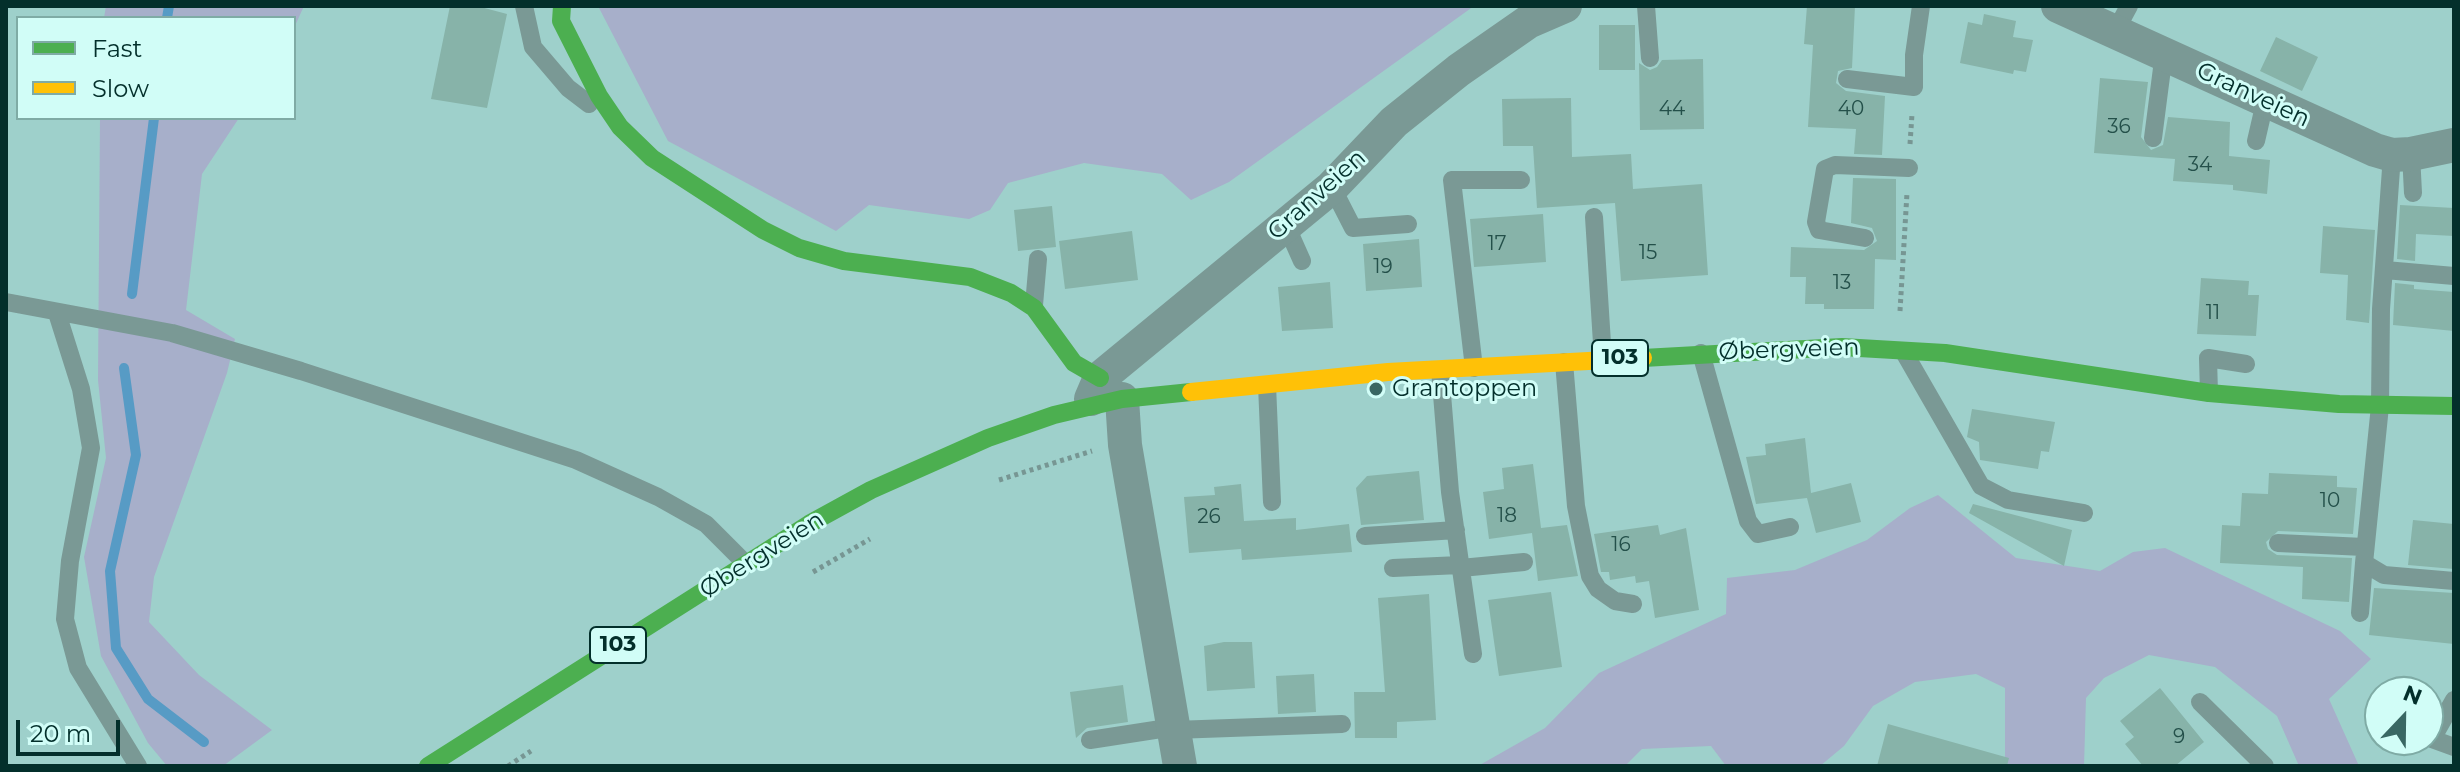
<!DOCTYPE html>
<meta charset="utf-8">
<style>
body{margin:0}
#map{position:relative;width:2460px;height:772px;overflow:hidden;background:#9ed0cb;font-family:Montserrat,sans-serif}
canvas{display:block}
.frame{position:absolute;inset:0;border:8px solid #032f2b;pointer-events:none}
.legend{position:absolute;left:16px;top:16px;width:280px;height:104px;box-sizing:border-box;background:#d1fdf7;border:2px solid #7faba5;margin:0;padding:10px 14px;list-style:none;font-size:24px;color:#032f2b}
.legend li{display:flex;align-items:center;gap:16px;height:40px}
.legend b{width:40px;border:2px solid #7faba5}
.north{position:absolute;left:2364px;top:676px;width:80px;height:80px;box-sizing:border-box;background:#d1fdf7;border:2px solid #7faba5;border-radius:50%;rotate:22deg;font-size:22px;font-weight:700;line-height:32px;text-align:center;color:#032f2b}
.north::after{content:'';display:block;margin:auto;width:28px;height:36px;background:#396763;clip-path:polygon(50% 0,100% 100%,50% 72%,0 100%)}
.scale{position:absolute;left:16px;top:720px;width:104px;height:36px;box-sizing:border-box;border:4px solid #032f2b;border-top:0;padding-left:10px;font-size:24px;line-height:28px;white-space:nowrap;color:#032f2b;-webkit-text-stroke:6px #d1fdf7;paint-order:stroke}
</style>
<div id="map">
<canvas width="2460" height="772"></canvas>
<div class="frame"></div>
<ul class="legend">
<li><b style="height:10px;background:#4caf50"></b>Fast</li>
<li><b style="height:10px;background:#ffc107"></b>Slow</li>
</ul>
<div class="north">N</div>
<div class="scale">20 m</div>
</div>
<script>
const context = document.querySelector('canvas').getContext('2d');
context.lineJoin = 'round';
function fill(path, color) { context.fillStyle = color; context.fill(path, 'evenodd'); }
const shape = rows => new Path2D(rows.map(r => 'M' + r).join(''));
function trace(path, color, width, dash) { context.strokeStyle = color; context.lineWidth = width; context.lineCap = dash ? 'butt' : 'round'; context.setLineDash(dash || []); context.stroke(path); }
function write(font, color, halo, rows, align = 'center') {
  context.font = font + ' Montserrat,sans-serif'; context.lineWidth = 6; context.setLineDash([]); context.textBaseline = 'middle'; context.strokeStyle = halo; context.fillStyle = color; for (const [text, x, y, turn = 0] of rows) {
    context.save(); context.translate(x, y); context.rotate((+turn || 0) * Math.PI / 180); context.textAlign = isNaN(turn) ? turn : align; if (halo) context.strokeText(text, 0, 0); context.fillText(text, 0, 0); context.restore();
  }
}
fill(shape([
 [106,6,304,6,294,28,294,18,104,18],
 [598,6,1474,6,1229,182,1191,200,1162,174,1084,163,1008,183,990,210,969,219,869,205,836,231,668,141],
 [100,118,239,118,202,174,186,310,235,339,227,373,154,577,149,622,199,675,272,730,223,766,167,766,148,743,101,656,84,557,106,458,98,380],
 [1938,495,2016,558,2100,571,2133,552,2165,548,2340,631,2371,659,2329,699,2359,766,2299,766,2277,716,2215,667,2149,655,2104,678,2086,698,2084,766,2009,766,2005,760,2005,688,1976,674,1915,682,1873,706,1844,746,1820,766,1726,766,1711,746,1642,749,1625,766,1478,766,1545,728,1599,673,1726,614,1727,578,1795,570,1867,540,1910,508]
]), '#a7afca');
trace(shape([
 [167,18,169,6],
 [132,294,154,118],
 [124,368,136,455,110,571,116,648,148,699,204,742]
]), '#579bc5', 10);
fill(shape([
 [450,6,477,6,507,14,487,108,431,99],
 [1807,6,1855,6,1852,68,1838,71,1836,83,1846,91,1885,96,1882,155,1854,154,1856,129,1808,127,1813,45,1804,44],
 [1984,14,2016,21,2013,37,2033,40,2026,72,2014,70,2013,74,1960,63,1968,22,1982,25],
 [1599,25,1635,25,1635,70,1599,70],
 [2276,37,2318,57,2302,91,2260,71],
 [1703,59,1704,129,1640,130,1639,63,1650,70,1657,67,1662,60],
 [2100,78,2148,82,2141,137,2151,150,2163,145,2168,117,2230,122,2229,156,2270,160,2267,194,2233,190,2233,185,2173,181,2175,159,2094,153],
 [1571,98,1572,157,1631,154,1633,189,1702,184,1708,275,1621,281,1615,203,1537,208,1533,146,1503,146,1502,99],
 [1853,178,1896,179,1896,260,1875,259,1874,309,1824,309,1824,304,1805,304,1806,277,1790,277,1791,247,1864,250,1877,241,1872,228,1851,223],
 [2400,205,2454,208,2454,236,2416,234,2415,261,2397,259],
 [1052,206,1056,247,1018,251,1014,210],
 [1543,214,1546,262,1474,267,1470,219],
 [2323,226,2375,230,2369,323,2346,320,2348,275,2320,273],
 [1132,231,1138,280,1065,289,1059,241],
 [1419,239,1422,287,1366,291,1363,244],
 [2201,278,2249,281,2248,295,2259,295,2256,336,2197,334],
 [1330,282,1333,328,1282,331,1278,287],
 [2395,283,2414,285,2414,289,2454,292,2454,331,2393,325],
 [1972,409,2055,422,2049,452,2041,451,2038,469,1980,460,1979,442,1967,437],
 [1805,438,1811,493,1851,483,1861,522,1816,533,1807,498,1756,504,1746,457,1766,455,1765,444],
 [1533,464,1541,528,1567,525,1578,576,1538,581,1532,533,1489,539,1483,492,1504,489,1502,468],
 [1419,471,1424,520,1361,525,1356,488,1367,476],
 [2269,473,2337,476,2337,487,2357,488,2353,534,2278,531,2266,542,2268,549,2277,555,2352,558,2349,602,2302,599,2303,567,2220,563,2222,525,2240,526,2242,493,2268,494],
 [1241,484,1244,521,1296,518,1296,530,1349,524,1352,552,1242,560,1241,549,1189,553,1184,497,1215,495,1214,487],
 [1973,504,2072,530,2064,566,1969,513],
 [2413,520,2454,524,2454,569,2408,565],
 [1658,525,1660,535,1686,528,1699,610,1655,618,1649,581,1636,583,1635,576,1610,580,1609,572,1601,572,1594,534],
 [2374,588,2454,593,2454,644,2369,635],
 [1551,592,1562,667,1499,676,1488,600],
 [1429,594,1436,720,1397,722,1397,738,1355,738,1354,692,1385,692,1378,598],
 [1224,642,1252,642,1255,688,1207,691,1204,646],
 [1314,674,1316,712,1278,714,1276,676],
 [1123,685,1128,722,1087,728,1076,738,1070,692],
 [2160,688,2204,742,2175,766,2143,766,2125,744,2134,737,2120,721],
 [1888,724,2009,758,2007,766,1877,766]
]), '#87b3a9');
trace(shape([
 [1910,144,1912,114],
 [1900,311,1907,193],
 [999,480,1092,451],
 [813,572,870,539],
 [508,766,531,751]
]), '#779693', 5, [4, 4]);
trace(shape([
 [524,6,533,47,568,88,589,104],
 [1646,6,1650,58],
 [2116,30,2129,6],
 [1847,79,1914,87,1914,55,1921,6],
 [2153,138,2164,53],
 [2256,141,2265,102],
 [2411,154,2413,193],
 [2392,155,2381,309,2380,406,2364,563,2384,575,2454,581],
 [1332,187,1353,228,1408,224],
 [1594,217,1603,359],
 [1286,225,1302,261],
 [1865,238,1819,230,1816,222,1825,169,1835,165,1909,168],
 [2385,270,2454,276],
 [6,302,172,333,301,371,576,460,658,497,706,524,746,564],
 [1034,305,1038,259],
 [57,313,81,389,91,448,70,561,65,619,78,668,138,766],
 [1701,353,1748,521,1758,534,1790,527],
 [1905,354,1981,486,2008,500,2084,513],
 [1564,362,1576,506,1590,576,1598,589,1615,601,1633,604],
 [1474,368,1452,180,1521,180],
 [1440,370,1450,492,1473,654],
 [1267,385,1272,502],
 [2209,393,2208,358,2246,364],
 [1365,536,1456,530],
 [2278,543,2364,547],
 [1393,568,1460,565],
 [1461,568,1524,562],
 [2360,613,2364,563],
 [2454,700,2432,739,2454,747],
 [2200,702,2265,766],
 [1174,730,1342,724],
 [1090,740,1174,727]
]), '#7a9995', 18);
trace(shape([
 [2058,6,2375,150,2392,155,2411,154,2454,145],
 [1091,399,1100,378,1332,187,1394,122,1459,70,1528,22,1565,6],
 [1122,399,1125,445,1180,766]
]), '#7a9995', 34);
trace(shape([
 [562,6,561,21,599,96,620,127,652,158,763,230,799,248,844,261,970,277,1011,293,1034,308,1074,363,1100,378],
 [1643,358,1842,347,1945,353,2209,393,2339,404,2454,406],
 [428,766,809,524,871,490,988,438,1054,415,1122,399,1191,392]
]), '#4caf50', 18);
trace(shape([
 [1191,392,1388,372,1643,358]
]), '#ffc107', 18);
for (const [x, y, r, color] of [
 [1376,389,8,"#396763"]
]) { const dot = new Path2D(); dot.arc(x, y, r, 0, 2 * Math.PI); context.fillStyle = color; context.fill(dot); trace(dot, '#d1fdf7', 3); }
write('20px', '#24504a', null, [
 ["44",1672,109],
 ["40",1851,109],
 ["36",2119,127],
 ["34",2200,165],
 ["17",1497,244],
 ["15",1648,253],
 ["19",1383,267],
 ["13",1842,283],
 ["11",2213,313],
 ["10",2330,501],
 ["18",1507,516],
 ["26",1209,517],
 ["16",1621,545],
 ["9",2179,737]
]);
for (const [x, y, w] of [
 [1620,358,56],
 [618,645,56]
]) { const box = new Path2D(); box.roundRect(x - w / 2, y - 18, w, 36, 6); context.fillStyle = '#d1fdf7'; context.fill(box); trace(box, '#032f2b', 2); }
write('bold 22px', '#032f2b', null, [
 ["103",1620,358],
 ["103",618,645]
]);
write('24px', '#032f2b', '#d1fdf7', [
 ["Granveien",2253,95,25],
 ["Granveien",1317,195,-42],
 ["Øbergveien",1789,350,-2],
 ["Øbergveien",762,555,-32]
]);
write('24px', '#032f2b', '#d1fdf7', [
 ["Grantoppen",1392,389]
], 'left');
</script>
